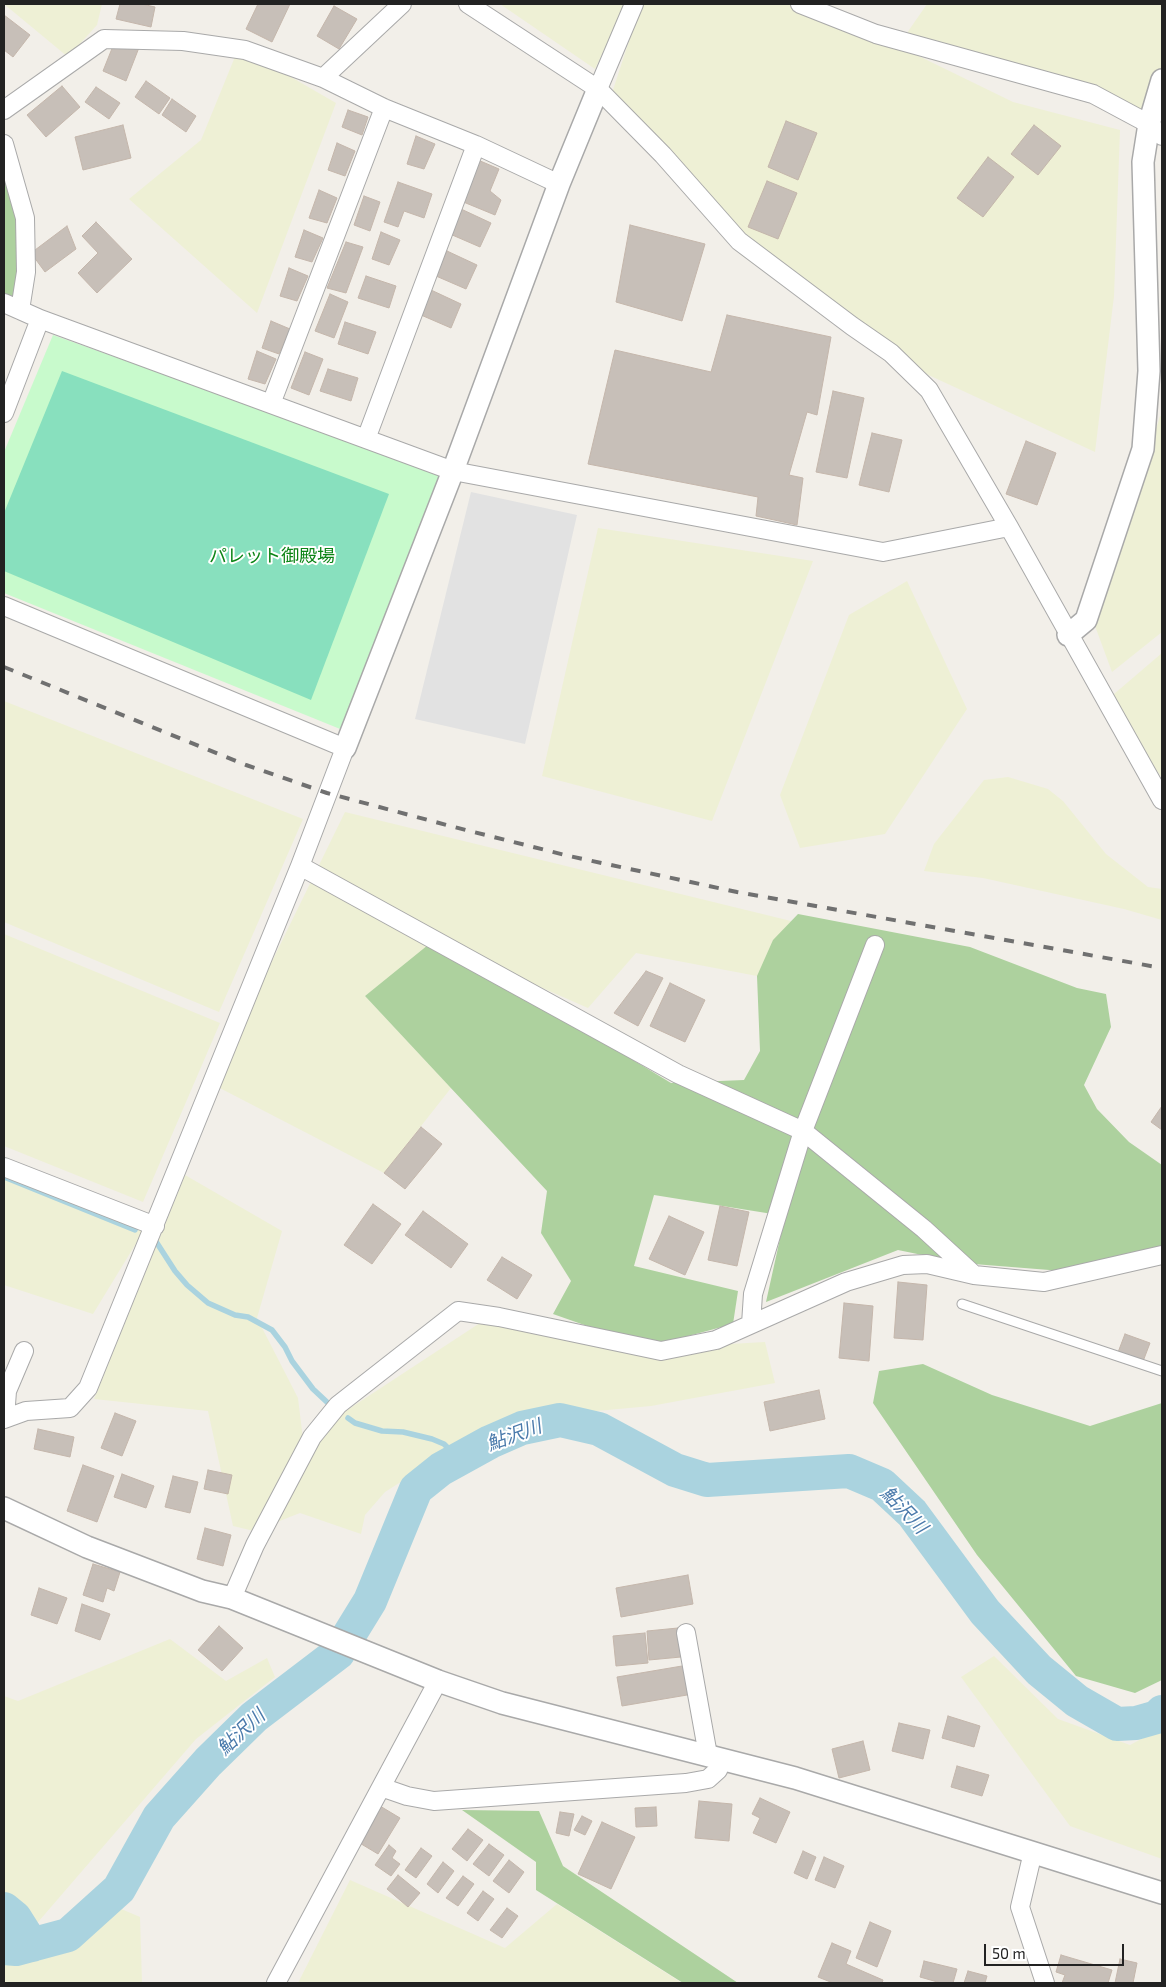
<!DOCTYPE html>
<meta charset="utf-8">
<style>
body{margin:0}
#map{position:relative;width:1166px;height:1987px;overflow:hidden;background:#f2efe9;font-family:"Exo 2",sans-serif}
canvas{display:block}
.frame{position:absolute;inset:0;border:5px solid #222;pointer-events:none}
.scale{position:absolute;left:984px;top:1944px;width:140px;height:22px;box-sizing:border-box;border:2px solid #222;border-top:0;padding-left:6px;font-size:15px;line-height:18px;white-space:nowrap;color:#222;-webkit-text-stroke:4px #fff;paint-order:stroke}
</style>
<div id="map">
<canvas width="1166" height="1987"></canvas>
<div class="frame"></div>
<div class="scale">50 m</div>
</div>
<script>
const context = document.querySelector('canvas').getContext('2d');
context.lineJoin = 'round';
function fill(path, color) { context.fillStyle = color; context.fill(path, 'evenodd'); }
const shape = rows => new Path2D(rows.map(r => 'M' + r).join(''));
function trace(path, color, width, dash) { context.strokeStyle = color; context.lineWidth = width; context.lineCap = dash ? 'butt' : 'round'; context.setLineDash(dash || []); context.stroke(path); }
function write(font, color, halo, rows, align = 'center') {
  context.font = font + ' "Exo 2","Noto Sans JP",sans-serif'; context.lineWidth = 4; context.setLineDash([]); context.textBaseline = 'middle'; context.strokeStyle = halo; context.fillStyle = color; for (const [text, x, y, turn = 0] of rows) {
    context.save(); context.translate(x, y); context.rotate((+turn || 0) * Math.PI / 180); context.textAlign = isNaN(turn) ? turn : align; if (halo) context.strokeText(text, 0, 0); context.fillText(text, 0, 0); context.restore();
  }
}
fill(shape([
 [4,4,102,4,97,25,68,57],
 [500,4,626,4,595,69],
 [641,4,812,4,1013,102,1120,130,1114,296,1095,452,922,372,852,335,741,255,612,93],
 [927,4,1162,4,1162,72,1140,113,907,33],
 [239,47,336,103,257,313,129,199,201,140],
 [1160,416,1162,417,1162,632,1112,672,1095,626],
 [598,528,813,561,712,821,542,776],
 [907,581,967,709,885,834,800,848,780,795,849,615],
 [1162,653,1162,778,1107,700],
 [4,701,303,819,219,1012,4,922],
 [1008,777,1048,789,1063,801,1106,854,1148,887,1162,889,1162,920,1124,909,983,878,924,871,934,844,984,780],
 [345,812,791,921,757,976,636,953,588,1008,438,942,365,996,451,1088,384,1173,212,1084],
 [4,934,220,1023,143,1202,4,1146],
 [4,1175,143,1232,93,1314,4,1285],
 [185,1175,282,1231,257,1318,298,1398,303,1439,483,1321,625,1350,765,1342,775,1383,651,1406,498,1420,385,1492,365,1515,361,1534,300,1513,254,1531,233,1526,208,1411,94,1399],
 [170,1639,226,1681,267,1658,275,1677,196,1739,26,1936,18,1926,18,1940,4,1941,4,1912,7,1913,4,1909,4,1696,18,1701],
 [994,1656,1058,1719,1130,1745,1162,1728,1162,1859,1070,1826,961,1677],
 [350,1880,505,1948,557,1904,682,1983,298,1983],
 [105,1902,140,1917,142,1983,4,1983,4,1965,63,1947]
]), '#eef0d5');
fill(shape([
 [4,148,25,241,20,310,4,303],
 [798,914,970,947,1077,988,1106,994,1111,1027,1084,1085,1097,1109,1129,1142,1162,1165,1162,1260,1062,1271,961,1263,898,1250,766,1302,785,1216,654,1195,634,1266,738,1291,733,1324,647,1347,553,1314,571,1281,541,1233,547,1191,365,996,428,945,600,1040,671,1083,744,1080,760,1051,757,976,773,940],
 [923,1364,992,1395,1090,1426,1162,1403,1162,1680,1135,1693,1076,1676,977,1555,873,1403,879,1371],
 [462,1810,539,1811,563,1866,738,1983,683,1983,536,1890,536,1862]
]), '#add19e');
fill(shape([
 [53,335,451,476,355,735,4,593,4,452]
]), '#c8facc');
fill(shape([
 [62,371,389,494,311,700,4,571,4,513]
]), '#88e0be');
fill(shape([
 [471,492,577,515,525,744,415,719]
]), '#e2e2e2');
trace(shape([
 [4,1177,135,1230],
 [155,1240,175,1271,187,1285,208,1303,235,1315,248,1317,272,1330,285,1347,292,1361,313,1389,329,1404],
 [348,1418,355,1423,382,1431,403,1432,432,1439,444,1444,459,1459]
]), '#aad3df', 5.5);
trace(shape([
 [4,1909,15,1918,32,1945],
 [4,1948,16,1949,68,1935,119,1889,159,1817,208,1762,254,1717,338,1653,370,1601,416,1489,441,1469,490,1442,522,1428,560,1420,599,1429,675,1470,707,1480,849,1471,882,1485,912,1513,985,1612,1039,1670,1077,1701,1117,1724,1136,1723,1157,1717,1162,1712]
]), '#aad3df', 34);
const building = shape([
 [120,4,142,4,155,7,151,27,116,19,120,4],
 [258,4,290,4,272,42,246,29,258,4],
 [334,6,357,19,339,49,317,36,334,6],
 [4,15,30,35,13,57,4,50,4,15],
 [117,36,140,45,126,81,103,71,117,36],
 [146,81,170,98,159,114,135,97,146,81],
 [62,86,80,107,46,137,27,115,62,86],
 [96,87,120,103,109,119,85,102,96,87],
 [172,99,196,116,186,132,162,115,172,99],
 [348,110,368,117,362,135,342,127,348,110],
 [786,121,817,133,798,180,768,167,786,121],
 [123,125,131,158,83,170,75,137,123,125],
 [1034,125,1061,146,1038,175,1011,154,1034,125],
 [416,136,435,144,424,169,407,164,416,136],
 [337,143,355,151,345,176,328,170,337,143],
 [988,157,1014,177,983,217,957,198,988,157],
 [478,160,499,169,490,191,501,200,495,215,461,201,478,160],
 [767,181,797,193,778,239,748,227,767,181],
 [398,182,432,194,424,218,404,211,398,227,384,222,398,182],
 [319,190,337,198,327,223,309,218,319,190],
 [364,196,380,202,370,231,354,225,364,196],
 [461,209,491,223,480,247,450,234,461,209],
 [96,222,132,259,97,293,78,273,98,253,82,236,96,222],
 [630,225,705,244,682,321,616,302,630,225],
 [67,226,76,249,45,272,31,253,67,226],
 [304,230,323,238,312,262,295,257,304,230],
 [381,232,400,240,389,265,372,259,381,232],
 [346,242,363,247,346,293,327,288,346,242],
 [447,251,477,265,466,289,436,276,447,251],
 [289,268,308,276,297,301,280,296,289,268],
 [366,276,396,286,389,308,358,298,366,276],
 [431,290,461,304,451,328,421,315,431,290],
 [330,294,348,302,334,338,315,331,330,294],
 [727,315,831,337,817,415,807,412,789,475,803,478,797,525,756,516,758,497,588,464,615,350,711,372,727,315],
 [271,321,290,329,279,354,262,348,271,321],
 [345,322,376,332,368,354,338,344,345,322],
 [257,351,276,359,265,384,248,379,257,351],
 [305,352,323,359,309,395,291,388,305,352],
 [328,369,358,378,351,401,320,391,328,369],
 [833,391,864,398,847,478,816,472,833,391],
 [872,433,902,440,889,492,859,485,872,433],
 [1026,441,1056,453,1037,505,1006,494,1026,441],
 [646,971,663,978,638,1026,614,1013,646,971],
 [670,983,705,1000,685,1042,650,1026,670,983],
 [1162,1106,1162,1130,1151,1122,1162,1106],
 [421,1127,442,1144,405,1189,384,1173,421,1127],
 [373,1204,401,1224,372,1264,344,1245,373,1204],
 [720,1206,749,1212,737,1266,708,1260,720,1206],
 [423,1211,468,1244,451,1268,405,1235,423,1211],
 [669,1216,704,1232,685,1275,649,1259,669,1216],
 [502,1257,532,1275,517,1299,487,1280,502,1257],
 [898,1282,927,1285,923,1340,894,1338,898,1282],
 [844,1303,873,1306,869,1361,839,1358,844,1303],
 [1125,1334,1150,1343,1142,1364,1117,1355,1125,1334],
 [819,1390,825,1419,770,1431,764,1402,819,1390],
 [115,1413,136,1421,122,1456,101,1448,115,1413],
 [38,1429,74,1437,70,1457,34,1449,38,1429],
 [83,1465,114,1476,97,1522,67,1511,83,1465],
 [208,1470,232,1475,228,1494,204,1489,208,1470],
 [122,1474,154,1486,146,1508,114,1497,122,1474],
 [173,1476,198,1482,190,1513,165,1507,173,1476],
 [205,1528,231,1535,223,1566,197,1559,205,1528],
 [93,1564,120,1572,114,1591,107,1588,103,1602,83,1595,93,1564],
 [688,1575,693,1604,621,1617,616,1588,688,1575],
 [39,1588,67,1598,57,1624,31,1615,39,1588],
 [82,1604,110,1614,100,1640,75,1631,82,1604],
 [219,1626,243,1648,222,1671,198,1650,219,1626],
 [678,1628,681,1657,649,1660,647,1631,678,1628],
 [645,1633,648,1663,616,1666,613,1636,645,1633],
 [688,1665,693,1694,622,1706,617,1677,688,1665],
 [948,1716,980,1726,974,1747,942,1738,948,1716],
 [899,1723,930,1730,923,1759,892,1751,899,1723],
 [863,1741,870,1770,839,1778,832,1749,863,1741],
 [957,1766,989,1775,982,1796,951,1787,957,1766],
 [760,1798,790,1812,776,1843,753,1833,760,1818,752,1814,760,1798],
 [699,1801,732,1804,729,1841,695,1838,699,1801],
 [380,1806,400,1818,378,1854,358,1842,380,1806],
 [656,1807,657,1826,636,1827,635,1808,656,1807],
 [560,1812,574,1814,569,1836,556,1833,560,1812],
 [582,1816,592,1821,585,1835,574,1830,582,1816],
 [602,1822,635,1837,611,1889,578,1874,602,1822],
 [468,1829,483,1840,467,1861,452,1849,468,1829],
 [489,1844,504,1855,489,1876,473,1864,489,1844],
 [389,1845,396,1851,392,1858,400,1864,391,1876,375,1865,389,1845],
 [421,1848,432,1856,416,1878,405,1870,421,1848],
 [803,1851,816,1857,807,1879,794,1873,803,1851],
 [824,1857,844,1866,835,1888,815,1880,824,1857],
 [509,1860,524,1872,509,1893,493,1881,509,1860],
 [443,1862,454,1871,438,1893,427,1884,443,1862],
 [398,1875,420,1893,408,1907,387,1889,398,1875],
 [463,1876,474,1884,458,1906,446,1898,463,1876],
 [483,1891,494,1899,478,1921,467,1913,483,1891],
 [507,1908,518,1916,502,1938,490,1930,507,1908],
 [870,1922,891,1931,877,1967,856,1958,870,1922],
 [832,1943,851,1951,846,1964,883,1980,882,1983,833,1983,818,1977,832,1943],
 [1061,1955,1112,1970,1108,1983,1062,1983,1065,1975,1056,1972,1061,1955],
 [1120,1959,1137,1963,1133,1983,1115,1983,1120,1959],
 [924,1961,957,1969,953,1983,941,1983,920,1977,924,1961],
 [968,1971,987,1976,985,1983,964,1983,968,1971]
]);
fill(building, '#c7bfb8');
trace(building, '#c4b6ab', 1);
const service = shape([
 [962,1304,1162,1371]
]);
const minor = shape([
 [468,4,598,89,663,155,739,241,852,326,891,353,929,390,1009,527,1162,800],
 [800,4,876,34,1093,94,1149,124,1162,136],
 [323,78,402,4],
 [598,89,634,4],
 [4,110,104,39,183,41,245,50,323,78,384,108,476,145,559,184],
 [4,144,25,218,26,272,20,310],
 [4,303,40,319,453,471,883,552,1009,527],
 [271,404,384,108],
 [4,413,40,319],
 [366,439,476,145],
 [4,606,345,748,300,866,88,1388,70,1408,26,1411,4,1419],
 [300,866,678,1074,803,1131,924,1229,972,1273],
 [4,1167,155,1226],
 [751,1324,753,1294,803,1131,875,945],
 [5,1418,7,1391,24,1351],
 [232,1598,255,1545,312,1437,338,1405,458,1311,499,1317,661,1351,716,1340,846,1282,903,1265,927,1264,974,1275,1044,1282,1162,1255],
 [686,1633,708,1755],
 [381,1787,407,1796,434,1801,686,1783,708,1779,718,1770,723,1759],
 [1033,1852,1020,1907,1045,1983],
 [276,1983,438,1681]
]);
const tertiary = shape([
 [1068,635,1086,620,1143,449,1149,371,1143,162,1149,124,1162,80],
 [345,748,451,476,559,184,598,89],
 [4,1508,87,1547,202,1591,232,1598,438,1681,502,1703,795,1778,1162,1893]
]);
trace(service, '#a9a9a9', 11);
trace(minor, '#a9a9a9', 20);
trace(tertiary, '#a9a9a9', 24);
trace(service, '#fff', 9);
trace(minor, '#fff', 18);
trace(tertiary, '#fff', 21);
trace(shape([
 [4,667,246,765,327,793,454,827,569,856,737,892,1162,968]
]), '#707070', 4, [10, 10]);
write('18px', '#0c8416', '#fff', [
 ["パレット御殿場",272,556]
]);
write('italic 19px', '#4a7aab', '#fff', [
 ["鮎沢川",514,1435,-20],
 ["鮎沢川",904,1510,46],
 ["鮎沢川",241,1732,-43]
]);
</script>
